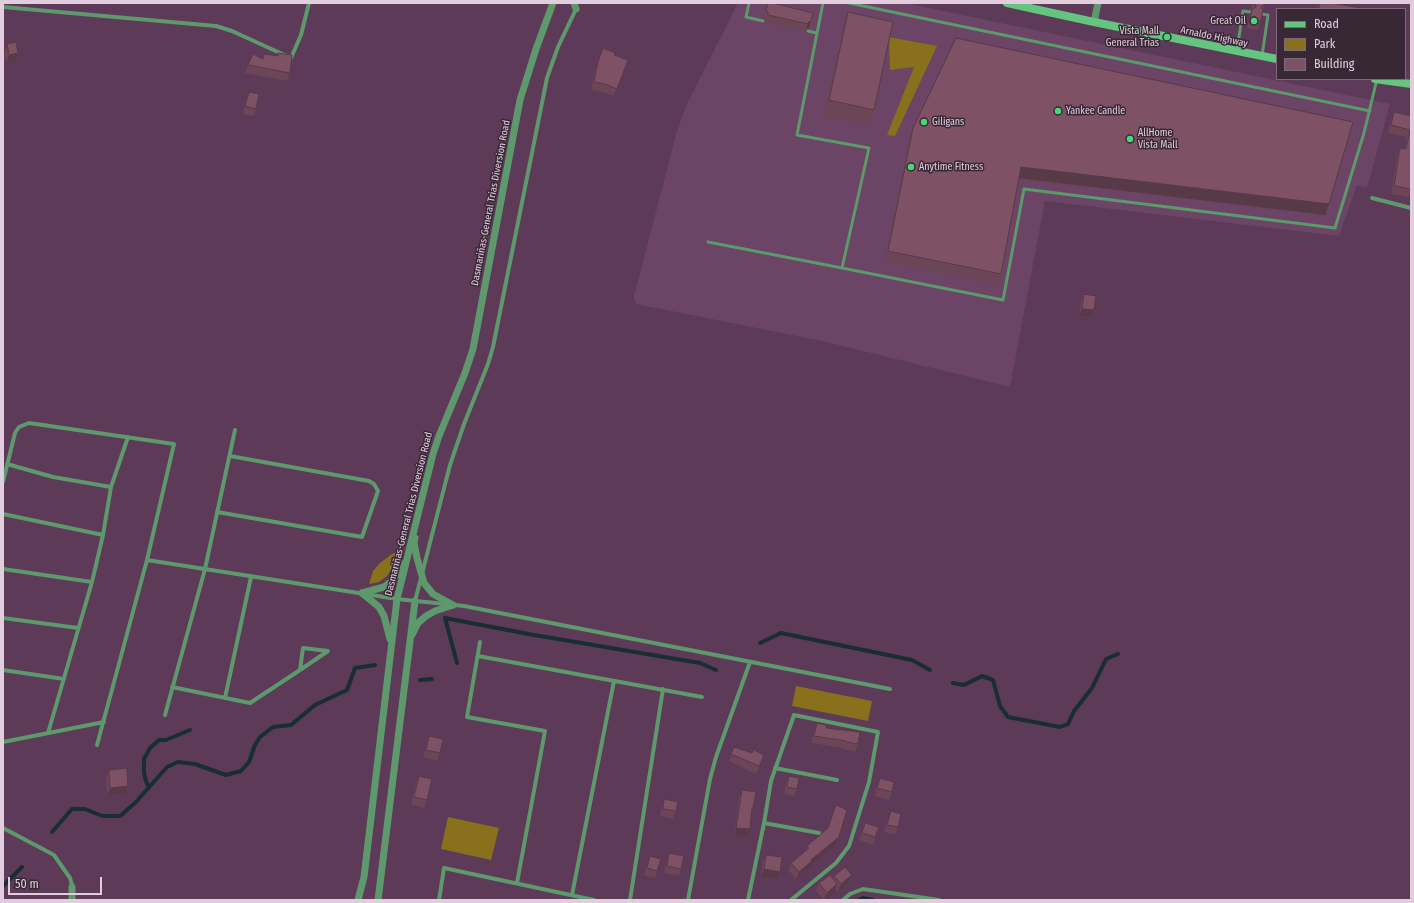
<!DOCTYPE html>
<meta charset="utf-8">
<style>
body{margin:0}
#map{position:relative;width:1414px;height:903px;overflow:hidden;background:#5c3a58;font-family:"Fira Sans Condensed",sans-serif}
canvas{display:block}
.frame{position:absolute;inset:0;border:4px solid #e2cdde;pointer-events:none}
.legend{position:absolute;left:1276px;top:8px;width:130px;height:72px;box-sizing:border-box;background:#382835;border:1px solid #7c6a79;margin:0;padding:5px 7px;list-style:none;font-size:12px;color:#e2cdde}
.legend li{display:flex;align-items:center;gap:8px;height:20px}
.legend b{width:20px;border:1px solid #7c6a79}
.scale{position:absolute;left:8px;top:877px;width:94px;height:18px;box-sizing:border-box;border:2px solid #e2cdde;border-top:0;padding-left:5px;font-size:12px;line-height:14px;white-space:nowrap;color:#e2cdde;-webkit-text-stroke:3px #382835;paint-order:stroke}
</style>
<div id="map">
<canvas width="1414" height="903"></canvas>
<div class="frame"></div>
<ul class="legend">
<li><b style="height:5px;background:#64c580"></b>Road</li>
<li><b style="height:11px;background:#89701c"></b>Park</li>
<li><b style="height:11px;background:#7e5165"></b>Building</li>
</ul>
<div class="scale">50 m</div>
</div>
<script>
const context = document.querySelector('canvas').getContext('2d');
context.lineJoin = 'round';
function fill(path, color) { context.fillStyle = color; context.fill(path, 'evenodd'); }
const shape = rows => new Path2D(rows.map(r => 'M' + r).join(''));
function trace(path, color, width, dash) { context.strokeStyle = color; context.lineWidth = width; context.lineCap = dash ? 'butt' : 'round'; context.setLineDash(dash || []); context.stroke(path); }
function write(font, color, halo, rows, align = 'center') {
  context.font = font + ' "Fira Sans Condensed",sans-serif'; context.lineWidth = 3; context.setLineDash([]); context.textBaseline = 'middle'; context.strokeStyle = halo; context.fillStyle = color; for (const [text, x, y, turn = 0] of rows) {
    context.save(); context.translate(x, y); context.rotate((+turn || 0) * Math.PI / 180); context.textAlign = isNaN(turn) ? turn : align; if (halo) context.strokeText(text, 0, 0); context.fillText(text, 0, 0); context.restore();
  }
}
fill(shape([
 [738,3,905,3,1390,104,1367,188,1357,185,1339,236,1045,201,1010,387,822,341,636,304,634,296,677,131,686,106]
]), '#6b4466');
fill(shape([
 [889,37,937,46,895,136,887,135,914,67,890,70],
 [404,550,387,576,379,582,369,584,373,571,380,563,392,554],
 [796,686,872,701,868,721,792,706],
 [448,817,499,828,491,860,441,849]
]), '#89701c');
trace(shape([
 [760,643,781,633,912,660,930,670],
 [457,663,445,618,534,635,700,663,716,670],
 [420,680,432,679],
 [953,683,964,685,982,676,993,680,1000,706,1008,717,1060,727,1068,724,1074,711,1092,688,1106,659,1118,654],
 [149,788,146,781,144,773,144,759,150,748,159,740,166,740,190,730],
 [52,832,72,809,85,809,102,816,120,816,135,803,167,767,178,762,195,764,226,775,241,771,249,762,255,745,260,737,273,727,291,725,315,705,347,690,355,668,375,665],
 [3,886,22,867],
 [859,900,863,898,873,900]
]), '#192e32', 4);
trace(shape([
 [749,3,746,17,763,21],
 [823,3,797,135,869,148,842,268,1003,300,1024,189,1335,228,1364,133,1377,79],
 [849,3,1370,111],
 [1262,14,1268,15,1262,56],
 [808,31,817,33],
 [1237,50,1243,11,1251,12],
 [708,242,842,268]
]), '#5e986d', 3);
trace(shape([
 [3,7,216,26,232,31,291,58,301,35,309,3],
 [1372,198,1411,208],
 [7,464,53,477,111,487],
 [3,482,15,433,19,427,29,423,174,444,147,560,97,745],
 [217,512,362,537,378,491,374,484,369,481,230,456],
 [3,514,103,535],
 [147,560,397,599,464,606,890,689],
 [3,569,92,582],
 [415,601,450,465,464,424,488,364,493,347,547,78,558,47,576,9],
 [3,618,78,628],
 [480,642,467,717,545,731,517,883],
 [478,656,702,697],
 [3,670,64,679],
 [172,687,250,703,300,670,328,651,303,648,300,670],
 [225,698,251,577],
 [165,715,205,569,235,430],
 [48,733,92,582,103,535,111,487,128,437],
 [3,742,104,722],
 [775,768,837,780],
 [764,823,819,833],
 [3,828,54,855,70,878,73,888],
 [572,895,614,681],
 [439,900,444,868,594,900],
 [630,900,663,689],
 [688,900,710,779,716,757,750,662],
 [748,900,764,823,771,781,794,715,878,732,869,782,849,846,836,863,791,900],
 [843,900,850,894,863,889,939,900]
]), '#5e986d', 4);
trace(shape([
 [574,3,576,9],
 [1094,22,1098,3],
 [415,538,414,543,417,558,424,583,433,594,453,605],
 [362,593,384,587,392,581,403,564],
 [362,593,379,607,384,616,390,639],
 [412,635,418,623,426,616,435,611,453,605],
 [72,900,72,887],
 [358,900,364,877,397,599,433,454,439,436,465,373,473,349,520,100,536,49,553,3],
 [378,900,415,601]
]), '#5e986d', 7);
trace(shape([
 [1007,3,1094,22,1277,59],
 [1375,79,1411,84]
]), '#64c580', 8);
fill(shape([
 [768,3,813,13,809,28,806,29,805,32,765,23,766,20,763,18],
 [1253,3,1265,3,1263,10,1260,24,1258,30,1247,28,1250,15,1252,9,1251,9],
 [1319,3,1331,3,1366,9,1317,9],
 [848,12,874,110,868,125,823,115,843,27],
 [7,44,18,53,16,60,6,62,4,52],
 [603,48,614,55,628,60,614,96,602,92,591,90,595,70],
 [278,53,290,73,287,81,245,73,248,65,262,58,264,54,277,56],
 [249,92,256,109,254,116,243,114,246,99],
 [1394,112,1411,116,1411,189,1408,197,1391,194,1397,156,1400,148,1405,149,1407,137,1388,133,1391,120],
 [913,128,1329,204,1325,215,1019,179,1001,274,997,285,884,262,909,139],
 [1084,294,1094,310,1091,317,1079,316,1081,302],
 [817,723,858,744,855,752,843,749,844,748,811,743,814,731],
 [429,736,440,753,437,761,423,757],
 [734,747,752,753,764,755,756,774,729,761],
 [109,770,128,786,126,794,107,795,106,778],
 [419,776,427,800,424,808,411,805,416,783],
 [789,776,797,789,794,796,784,794,786,783],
 [880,778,892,792,889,800,875,796,877,785],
 [742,790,753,808,751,814,747,837,734,836,739,797],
 [664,799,676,811,673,819,660,816,662,807],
 [891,811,898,827,895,835,884,832],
 [865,823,879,827,873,845,859,840],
 [836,844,810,866,809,868,796,879,788,870,791,863,805,851,807,846],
 [669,853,681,869,679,876,664,873,667,860],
 [766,855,777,879,761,877,763,862],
 [650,856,657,871,655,878,644,875],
 [852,875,849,883,838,892,836,889,835,892,824,900,816,891,819,883,833,878,834,876]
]), '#6c4657');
fill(shape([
 [811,21,809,28,806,29,808,22],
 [18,53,16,60,6,62,9,55],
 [1021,167,1329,204,1325,215,1017,178],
 [1082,309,1094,310,1091,317,1079,316],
 [128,786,126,794,107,795,110,788],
 [736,828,750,829,747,837,734,836],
 [839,837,836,844,810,866,809,868,796,879,799,872,811,860],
 [764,869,780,872,777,879,761,877],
 [852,875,849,883,838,892,841,884],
 [837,884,835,892,824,900,827,893]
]), '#583947');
const building = shape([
 [768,3,773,3,813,13,811,21,808,22,808,24,768,15,768,12,766,10,768,3],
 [1253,3,1265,3,1264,5,1261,7,1263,11,1260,24,1249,22,1252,9,1256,7,1256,5,1253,3],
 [1320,3,1332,3,1366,9,1319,9,1320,3],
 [848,12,893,22,874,110,829,100,848,12],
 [956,38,1353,122,1329,204,1021,167,1001,274,888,251,913,128,956,38],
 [16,42,18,53,9,55,7,44,16,42],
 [603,48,615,53,614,55,628,60,617,89,605,84,594,82,598,62,603,48],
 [278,53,292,55,290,73,248,65,253,54,263,59,264,54,278,56,278,53],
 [249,92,259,94,256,109,245,106,249,92],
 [1394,112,1411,116,1411,189,1394,186,1400,148,1406,149,1410,130,1391,125,1394,112],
 [1084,294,1096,296,1094,310,1082,309,1084,294],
 [817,723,826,725,826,728,860,732,858,744,846,742,846,741,814,736,817,723],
 [429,736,443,739,440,753,426,750,429,736],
 [734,747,752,753,754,750,764,755,759,766,731,754,734,747],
 [127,768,128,786,110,788,109,770,127,768],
 [419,776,432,779,427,800,414,797,419,776],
 [789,776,799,778,797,789,787,787,789,776],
 [880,778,894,782,892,792,877,788,880,778],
 [742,790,756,792,753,808,752,808,750,829,736,828,742,790],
 [664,799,678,802,676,811,663,809,664,799],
 [836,805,847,810,839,837,811,860,812,861,799,872,791,863,809,848,807,846,828,828,836,805],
 [891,811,901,814,898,827,887,825,891,811],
 [865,823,879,827,875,837,862,833,865,823],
 [669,853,684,856,681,869,667,866,669,853],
 [766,855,782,857,780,872,764,869,766,855],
 [650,856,661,859,657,871,647,868,650,856],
 [845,867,852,875,841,884,834,876,845,867],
 [830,875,837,884,827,893,819,883,830,875]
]);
fill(building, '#7e5165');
trace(building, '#583947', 1);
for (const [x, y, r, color] of [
 [1254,21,4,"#47d779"],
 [1167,37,4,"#47d779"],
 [1058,111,4,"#47d779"],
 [924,122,4,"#47d779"],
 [1130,139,4,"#47d779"],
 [911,167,4,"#47d779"]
]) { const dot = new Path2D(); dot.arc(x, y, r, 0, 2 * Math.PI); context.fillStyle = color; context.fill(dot); trace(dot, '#382835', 1.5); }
write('10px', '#e2cdde', '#382835', [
 ["Great Oil",1246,21,"right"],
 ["Vista Mall",1159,31,"right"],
 ["General Trias",1159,43,"right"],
 ["Yankee Candle",1066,111],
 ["Giligans",932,122],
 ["AllHome",1138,133],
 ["Vista Mall",1138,145],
 ["Anytime Fitness",919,167]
], 'left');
write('10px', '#e2cdde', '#382835', [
 ["Arnaldo Highway",1214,37,12],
 ["Dasmariñas-General Trias Diversion Road",491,203,-79],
 ["Dasmariñas-General Trias Diversion Road",409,514,-76]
]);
</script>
